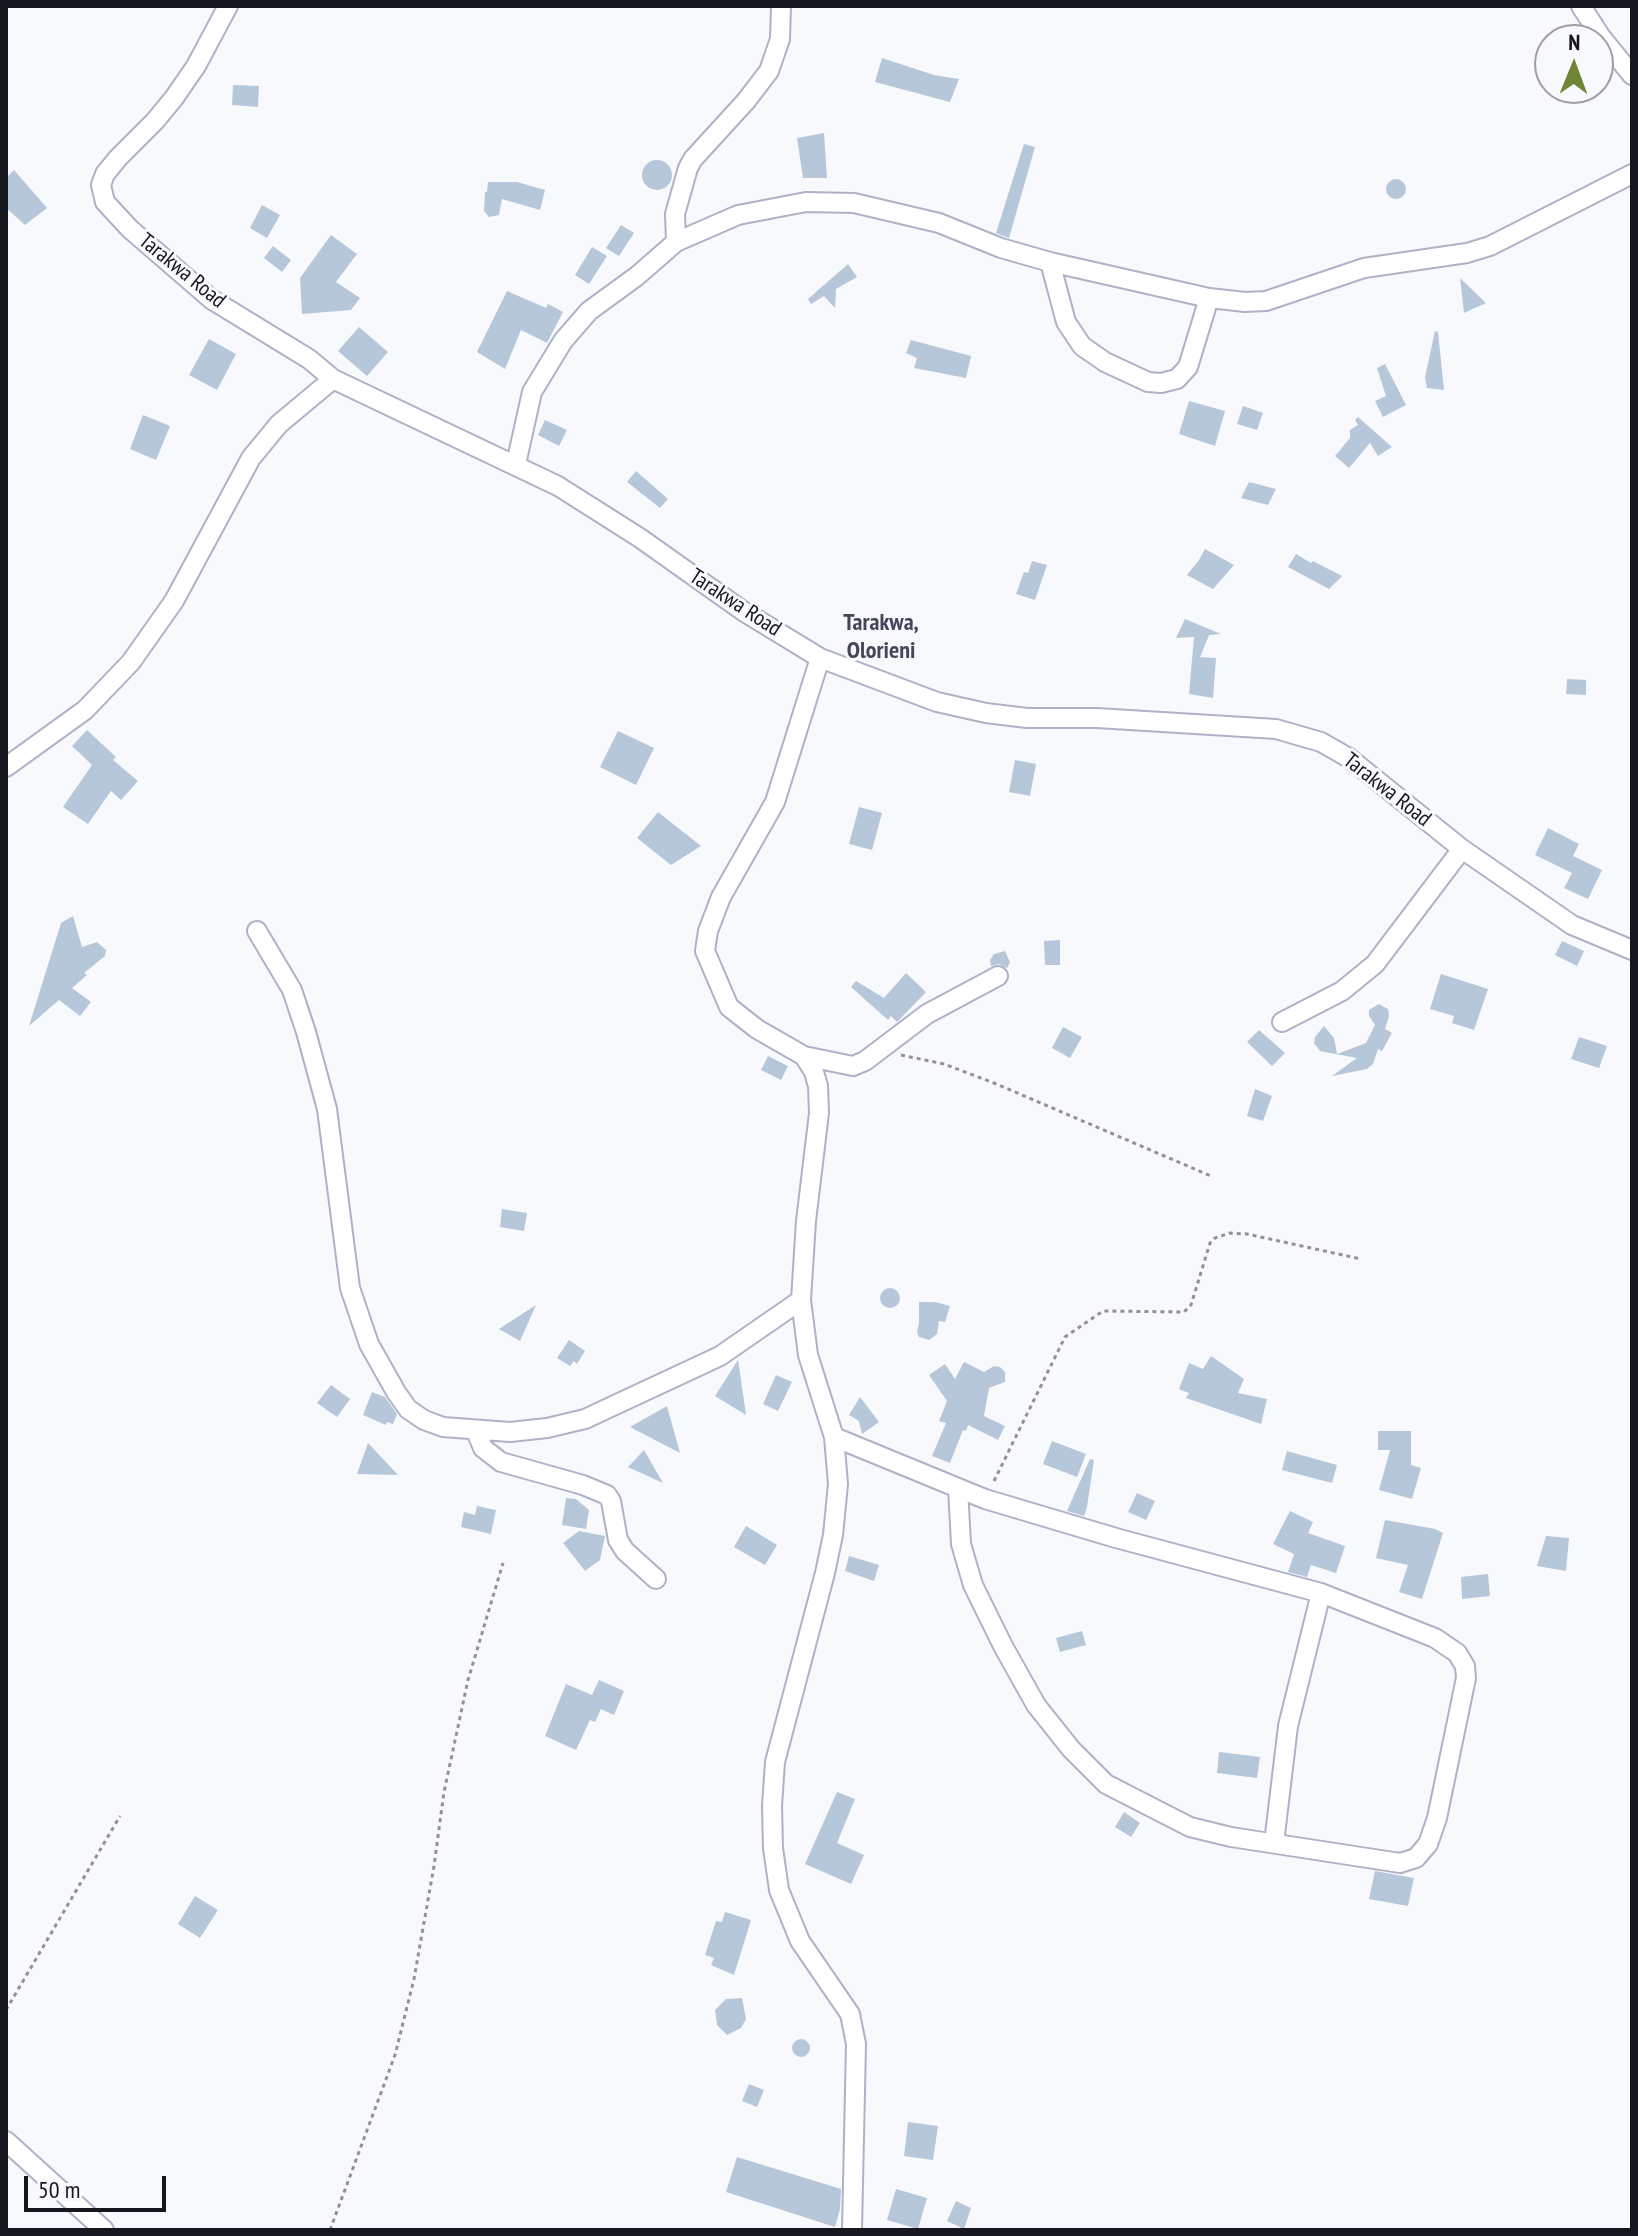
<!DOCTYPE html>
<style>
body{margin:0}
#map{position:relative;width:1638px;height:2236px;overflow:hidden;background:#f8f9fd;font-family:"PT Sans Narrow",sans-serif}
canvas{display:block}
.frame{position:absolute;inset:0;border:8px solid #16161e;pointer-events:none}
.north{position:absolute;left:1534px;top:24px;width:80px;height:80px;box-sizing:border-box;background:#f8f9fd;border:2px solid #9e9ea4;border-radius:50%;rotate:1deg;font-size:22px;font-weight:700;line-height:32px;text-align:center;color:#16161e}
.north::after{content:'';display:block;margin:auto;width:28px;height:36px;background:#718536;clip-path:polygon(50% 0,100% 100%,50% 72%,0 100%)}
.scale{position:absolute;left:24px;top:2176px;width:142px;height:36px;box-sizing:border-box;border:4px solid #16161e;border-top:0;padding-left:10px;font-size:24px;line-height:28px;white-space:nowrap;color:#16161e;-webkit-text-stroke:6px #f8f9fd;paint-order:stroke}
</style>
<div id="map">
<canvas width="1638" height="2236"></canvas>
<div class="frame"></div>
<div class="north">N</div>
<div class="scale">50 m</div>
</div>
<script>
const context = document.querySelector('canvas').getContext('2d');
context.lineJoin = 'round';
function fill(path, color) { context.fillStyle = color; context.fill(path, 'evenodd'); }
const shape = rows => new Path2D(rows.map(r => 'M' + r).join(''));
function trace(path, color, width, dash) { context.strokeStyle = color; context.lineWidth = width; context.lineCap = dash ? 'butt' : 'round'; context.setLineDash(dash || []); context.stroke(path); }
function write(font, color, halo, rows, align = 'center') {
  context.font = font + ' "PT Sans Narrow",sans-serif'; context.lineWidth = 6; context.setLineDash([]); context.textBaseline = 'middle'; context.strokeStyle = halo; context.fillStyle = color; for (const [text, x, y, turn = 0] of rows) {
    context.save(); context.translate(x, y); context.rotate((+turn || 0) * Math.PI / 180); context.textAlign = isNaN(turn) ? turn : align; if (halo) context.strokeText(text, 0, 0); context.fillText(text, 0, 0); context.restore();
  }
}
fill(shape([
 [882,58,934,75,959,79,950,102,875,82],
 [233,85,259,86,258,107,232,105],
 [824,133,827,178,803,178,797,138],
 [1024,144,1035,147,1009,238,996,233],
 '642 175a15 15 0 1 1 30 0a15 15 0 1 1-30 0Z',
 [14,170,47,208,25,225,6,208,6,178],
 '1386 189a10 10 0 1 1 20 0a10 10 0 1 1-20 0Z',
 [488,182,517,182,545,190,540,210,502,199,499,215,489,217,484,211,485,192,487,192],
 [262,205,280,215,267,238,250,228],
 [621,225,634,233,619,256,606,248],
 [331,235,357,254,336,282,360,298,351,310,302,314,300,278],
 [273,246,291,260,282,272,264,258],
 [592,247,607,256,589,284,575,275],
 [848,264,857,277,836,289,835,308,824,296,811,304,808,299],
 [1460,278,1486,303,1464,313],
 [507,291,546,308,548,304,563,312,547,343,521,330,505,369,477,352],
 [359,327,388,352,367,376,338,351],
 [1435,331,1438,332,1444,390,1427,388,1425,377],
 [209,339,236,354,217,390,189,375],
 [911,340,971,356,966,378,914,368,917,358,906,353],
 [1385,364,1406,405,1383,417,1375,401,1386,396,1377,368],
 [1189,401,1225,411,1215,446,1179,434],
 [1243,406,1263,413,1257,430,1237,424],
 [143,415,170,426,156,460,130,449],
 [1358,417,1392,447,1378,456,1370,443,1349,468,1335,456,1350,438,1350,430,1358,425,1355,420],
 [545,420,567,430,559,446,538,435],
 [636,471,668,499,660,508,627,482],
 [1249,482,1276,489,1268,505,1241,498],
 [1205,549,1234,565,1213,589,1187,575,1199,560],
 [1296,554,1311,563,1313,561,1342,576,1329,589,1288,567],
 [1032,561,1047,565,1035,600,1016,594,1024,572,1028,573],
 [1185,619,1221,634,1209,635,1200,657,1216,658,1213,698,1189,694,1194,637,1176,638],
 [1567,679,1586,680,1586,695,1566,694],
 [87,730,116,757,113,760,138,781,121,800,111,791,88,824,63,807,92,765,72,746],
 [618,731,654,748,636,785,600,767],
 [1015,760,1036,764,1030,796,1009,792],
 [859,807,882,813,872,850,849,844],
 [658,812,701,846,671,865,637,838],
 [1548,828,1579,844,1573,856,1602,870,1588,899,1564,888,1572,873,1535,855],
 [73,916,82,947,97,942,106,950,105,956,84,973,87,975,72,988,91,1002,80,1016,59,1000,29,1026,61,923],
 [1060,940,1060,965,1045,965,1044,941],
 [1562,941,1584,951,1577,966,1555,955],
 [1005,951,1010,962,1007,968,999,964,991,966,990,960,994,954],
 [906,973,926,992,897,1022,891,1016,888,1020,851,987,856,981,884,998],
 [1441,974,1488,989,1474,1030,1452,1023,1454,1016,1430,1009],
 [1379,1004,1388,1009,1389,1016,1385,1029,1392,1033,1382,1051,1378,1049,1373,1064,1367,1069,1332,1076,1357,1058,1320,1051,1314,1043,1315,1037,1324,1026,1334,1038,1337,1054,1366,1043,1375,1025,1369,1016,1369,1010],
 [1063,1027,1082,1037,1070,1058,1052,1048],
 [1259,1030,1285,1053,1272,1066,1247,1042],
 [1579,1037,1607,1046,1599,1068,1571,1059],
 [768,1056,788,1066,781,1080,761,1070],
 [1255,1089,1272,1096,1263,1121,1247,1116],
 [502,1209,527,1213,524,1231,500,1227],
 '880 1298a10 10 0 1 1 20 0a10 10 0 1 1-20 0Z',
 [919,1302,935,1302,950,1306,945,1322,939,1321,937,1334,929,1340,919,1337,917,1332,919,1323],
 [536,1305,520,1341,499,1329],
 [569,1340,585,1351,577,1364,574,1361,570,1366,557,1358],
 [1211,1356,1244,1379,1238,1393,1267,1399,1261,1424,1186,1398,1189,1393,1179,1389,1189,1363,1203,1369],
 [738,1360,741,1380,746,1415,715,1396],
 [964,1362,984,1372,994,1366,1000,1367,1005,1372,1005,1382,989,1388,984,1416,1005,1426,998,1440,968,1425,966,1431,963,1430,950,1463,932,1456,946,1423,939,1421,947,1401,929,1375,945,1364,955,1379],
 [776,1375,792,1382,778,1411,763,1404],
 [331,1385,350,1399,337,1417,317,1403],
 [372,1392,385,1397,397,1414,393,1424,387,1422,386,1425,363,1415],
 [860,1397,879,1422,862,1434,859,1421,849,1415],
 [667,1406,680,1453,630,1427],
 [1378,1431,1411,1431,1411,1465,1421,1468,1412,1499,1379,1490,1390,1450,1378,1450],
 [1052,1441,1086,1454,1077,1477,1043,1464],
 [368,1443,398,1475,357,1474],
 [644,1450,663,1483,628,1467],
 [1287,1451,1337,1465,1332,1483,1282,1470],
 [1090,1459,1094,1460,1087,1507,1084,1516,1067,1511],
 [1137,1493,1155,1501,1146,1520,1128,1512],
 [566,1498,576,1499,589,1510,586,1529,562,1525],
 [477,1506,496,1510,491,1534,461,1527,464,1512,475,1515],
 [1290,1511,1313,1522,1308,1533,1345,1546,1336,1573,1311,1565,1307,1577,1288,1572,1294,1554,1273,1544],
 [1385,1520,1435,1529,1443,1533,1422,1599,1399,1592,1408,1565,1376,1558],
 [746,1526,777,1545,765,1565,734,1547],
 [579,1531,605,1536,600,1560,585,1571,563,1543],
 [1546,1536,1569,1538,1566,1571,1537,1566],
 [849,1556,879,1565,874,1581,845,1571],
 [1488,1574,1490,1596,1462,1599,1461,1577],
 [1082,1631,1086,1645,1060,1652,1056,1638],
 [599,1680,624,1691,614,1715,601,1709,595,1722,590,1720,576,1750,545,1736,566,1684,592,1695],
 [1219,1752,1260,1757,1257,1778,1217,1773],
 [837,1792,855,1799,837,1843,864,1855,851,1884,805,1864],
 [1124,1812,1140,1823,1131,1837,1115,1827],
 [1375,1871,1414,1878,1408,1906,1369,1899],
 [195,1896,218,1910,200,1938,178,1924],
 [725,1912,751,1920,734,1975,711,1965,714,1958,705,1955,716,1921,722,1922],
 [742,1998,746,2019,741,2028,727,2035,717,2025,715,2010,726,1999],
 '792 2048a9 9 0 1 1 18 0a9 9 0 1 1-18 0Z',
 [749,2084,764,2090,757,2107,742,2101],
 [908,2122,938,2126,933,2160,904,2156],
 [737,2157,841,2189,840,2209,835,2227,726,2192],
 [896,2189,927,2198,918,2229,887,2220],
 [956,2201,971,2208,964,2229,947,2221]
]), '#b6c7d9');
const street = shape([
 [228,6,196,66,174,98,155,121,118,158,105,174,101,185,105,202,130,229,211,299,309,359,333,379,558,486,640,538,743,611,820,658,937,702,986,713,1027,718,1097,718,1276,729,1321,742,1349,758,1462,849,1572,925,1632,950],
 [1581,6,1601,37,1632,75],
 [676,242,675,214,688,168,693,159,746,101,769,71,780,39,781,6],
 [1050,262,1066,322,1082,346,1105,362,1148,382,1161,383,1177,379,1188,367,1209,298],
 [516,464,532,392,563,341,589,311,637,276,676,242,738,215,806,202,854,203,939,223,1001,248,1050,262,1209,298,1245,302,1266,301,1364,268,1467,253,1490,246,1632,174],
 [820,658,775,802,721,897,708,931,705,951,729,1007,757,1029,804,1056,814,1072,818,1086,819,1113,806,1221,801,1300,808,1355,834,1437,838,1484,833,1535,825,1573,775,1762,772,1806,773,1848,779,1890,800,1941,850,2014,856,2044,852,2230],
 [6,767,85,710,131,662,174,601,251,458,279,424,333,379],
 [257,931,292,990,306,1032,327,1109,350,1288,369,1344,396,1392,408,1409,424,1420,443,1427,510,1432,547,1428,585,1419,720,1356,801,1300],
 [1282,1022,1342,991,1375,964,1462,849],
 [804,1056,853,1066,865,1061,927,1014,998,976],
 [476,1431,483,1448,501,1462,583,1485,607,1495,611,1501,618,1540,625,1551,656,1579],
 [834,1437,985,1499,1116,1538,1321,1593,1435,1638,1457,1653,1465,1666,1466,1678,1437,1818,1428,1844,1416,1858,1400,1863,1231,1837,1190,1827,1106,1784,1071,1749,1036,1705,1003,1646,973,1585,961,1544,958,1488],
 [1274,1843,1288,1726,1321,1593],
 [6,2141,104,2230]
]);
trace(street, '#afb1c7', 22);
trace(shape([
 [901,1055,944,1064,994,1083,1211,1176],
 [994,1481,1065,1337,1103,1311,1184,1312,1191,1305,1210,1243,1215,1238,1230,1233,1247,1234,1361,1259],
 [6,2010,120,1816],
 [330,2230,395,2055,414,1979,434,1866,444,1792,468,1680,503,1563]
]), '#919297', 3, [4, 4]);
trace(street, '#fff', 18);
write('22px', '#16161e', '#f8f9fd', [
 ["Tarakwa Road",182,271,39],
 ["Tarakwa Road",735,603,33],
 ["Tarakwa Road",1387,790,38]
]);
write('bold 24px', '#454759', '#f8f9fd', [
 ["Tarakwa,",881,623],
 ["Olorieni",881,651]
]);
</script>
